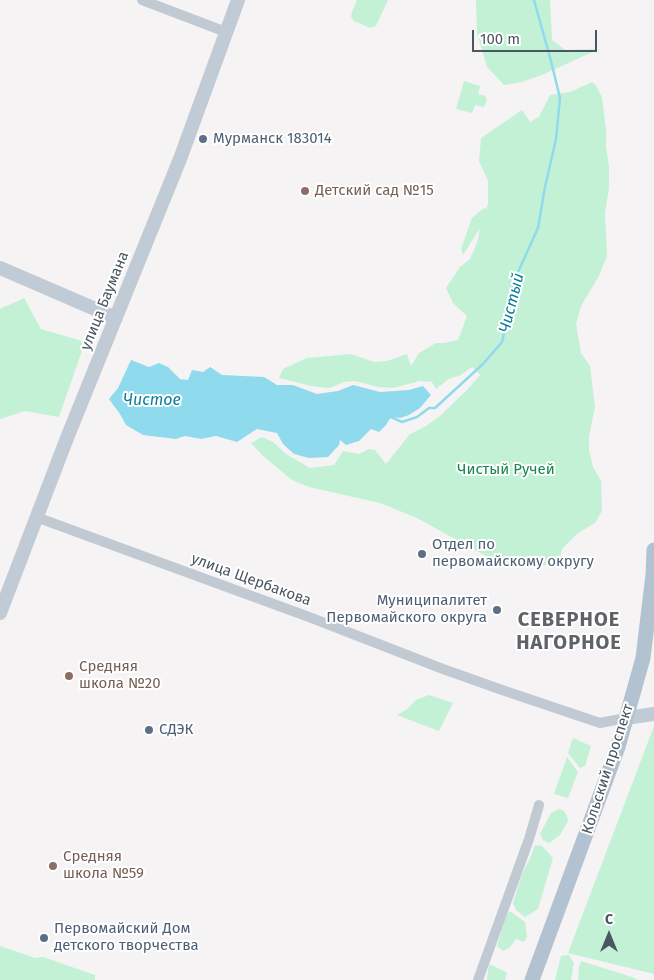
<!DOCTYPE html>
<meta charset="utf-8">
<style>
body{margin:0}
#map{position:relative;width:654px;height:980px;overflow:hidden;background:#f5f3f3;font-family:"Fira Sans",sans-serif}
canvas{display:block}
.north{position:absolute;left:584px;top:910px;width:50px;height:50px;-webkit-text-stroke:4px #fff;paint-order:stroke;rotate:0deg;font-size:14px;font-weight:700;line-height:20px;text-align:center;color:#4a5661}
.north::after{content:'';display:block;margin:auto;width:18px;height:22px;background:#4a5661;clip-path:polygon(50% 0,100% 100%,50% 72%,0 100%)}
.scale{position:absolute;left:472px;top:30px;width:125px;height:22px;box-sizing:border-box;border:2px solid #4a5661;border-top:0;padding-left:6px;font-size:15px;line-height:18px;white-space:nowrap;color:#4a5661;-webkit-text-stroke:4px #fff;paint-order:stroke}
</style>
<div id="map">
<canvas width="654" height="980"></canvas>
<div class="north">С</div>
<div class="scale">100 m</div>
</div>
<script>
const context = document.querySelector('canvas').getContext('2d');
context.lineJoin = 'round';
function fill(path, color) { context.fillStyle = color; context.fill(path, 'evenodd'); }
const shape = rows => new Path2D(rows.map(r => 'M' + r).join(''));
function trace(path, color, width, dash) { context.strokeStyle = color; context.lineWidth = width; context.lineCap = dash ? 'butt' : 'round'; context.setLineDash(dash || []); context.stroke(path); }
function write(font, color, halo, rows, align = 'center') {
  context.font = font + ' "Fira Sans",sans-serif'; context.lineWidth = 4; context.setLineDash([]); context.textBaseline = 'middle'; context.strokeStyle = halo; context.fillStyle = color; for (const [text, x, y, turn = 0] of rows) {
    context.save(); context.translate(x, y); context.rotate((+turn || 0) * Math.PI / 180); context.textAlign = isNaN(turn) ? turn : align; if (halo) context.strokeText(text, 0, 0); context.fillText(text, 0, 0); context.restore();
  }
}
fill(shape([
 [357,0,388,0,376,26,370,28,354,21,351,17,352,12],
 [476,0,550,0,552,40,565,50,599,49,542,75,522,82,504,85,487,67,477,33],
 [464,81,480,86,478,94,485,96,487,100,485,105,483,107,475,105,472,113,456,109],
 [592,82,596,86,602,97,606,129,606,147,609,167,609,188,605,213,607,256,599,276,581,306,576,324,581,353,590,366,595,407,589,436,589,450,593,467,601,481,602,511,595,523,578,533,562,549,559,562,541,566,497,562,417,518,380,503,309,487,292,480,262,455,251,443,262,437,273,442,286,454,310,468,334,465,343,451,359,454,369,449,375,450,386,464,410,434,426,426,440,416,468,389,480,375,472,367,459,376,450,378,436,389,432,382,420,381,393,388,379,387,355,381,344,382,329,388,311,386,279,378,283,369,307,358,351,354,374,362,387,361,407,354,411,366,419,353,436,343,444,343,458,340,467,316,453,303,446,288,460,267,470,259,477,243,480,228,463,255,461,249,472,218,484,208,486,209,488,204,488,181,479,161,481,138,522,110,530,122,539,117,550,95,570,92],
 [24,298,41,329,85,342,59,417,25,411,0,419,0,309],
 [429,695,453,703,439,731,397,715,406,710,416,700],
 [654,726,654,974,568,953],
 [573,738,591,746,585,766,580,768,568,753],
 [567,757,578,772,568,798,554,794],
 [559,809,564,811,567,816,568,821,560,835,549,843,543,840,540,834,551,813],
 [535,845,542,846,553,858,538,909,525,917,516,910,513,903,522,874,531,856],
 [510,911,525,922,527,937,524,942,516,939,509,948,503,951,497,946,506,915],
 [0,946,35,958,43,957,95,975,95,980,0,980],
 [569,955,574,963,571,980,555,980,561,956],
 [581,961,632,977,638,980,578,980,579,967],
 [489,964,506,972,507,973,505,980,487,980]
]), '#c3f1d5');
fill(shape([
 [131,360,149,367,159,363,168,367,180,379,188,380,192,370,203,372,210,367,222,375,264,377,277,385,293,385,317,394,338,391,353,385,380,392,409,390,423,386,431,395,420,408,409,415,400,418,391,417,386,425,379,432,371,429,359,441,346,445,340,440,339,445,328,457,309,458,294,454,283,444,277,433,257,429,237,442,216,436,201,439,185,436,176,439,143,435,126,425,120,414,109,399,118,388]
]), '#90daee');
trace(shape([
 [391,417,402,422,417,417,429,408,435,408,483,364,502,342,507,320,506,314,514,281,538,228,545,187,556,139,560,98,551,61,534,0]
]), '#90daee', 2.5);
trace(shape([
 [142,0,226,32],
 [36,517,309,617,443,669,505,691,600,723,626,718],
 [478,980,529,839,539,805]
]), '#c1cad2', 10);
trace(shape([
 [0,268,116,318],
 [0,613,67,438,180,159,238,0],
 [626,718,654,714]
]), '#c1cbd6', 14);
trace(shape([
 [532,980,618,747,643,658,653,575,654,550]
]), '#b3c2d1', 15);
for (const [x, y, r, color] of [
 [203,139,5,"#5c6f8a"],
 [305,191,5,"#8d6e63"],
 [422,554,5,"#5c6f8a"],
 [497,610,5,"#5c6f8a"],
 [69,676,5,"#8d6e63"],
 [149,730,5,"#5c6f8a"],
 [53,866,5,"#8d6e63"],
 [44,938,5,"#5c6f8a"]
]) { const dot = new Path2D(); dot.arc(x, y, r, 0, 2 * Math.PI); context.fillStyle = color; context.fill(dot); trace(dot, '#fff', 2); }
write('15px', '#4e5e75', '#fff', [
 ["Мурманск 183014",213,139],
 ["Отдел по",432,545],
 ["первомайскому округу",432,562],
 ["Муниципалитет",487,601,"right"],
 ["Первомайского округа",487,618,"right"],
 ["СДЭК",159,730],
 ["Первомайский Дом",54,929],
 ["детского творчества",54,946]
], 'left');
write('15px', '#785e54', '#fff', [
 ["Детский сад №15",315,191],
 ["Средняя",79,667],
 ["школа №20",79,684],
 ["Средняя",63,857],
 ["школа №59",63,874]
], 'left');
write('15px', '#4a5661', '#fff', [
 ["улица Баумана",105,301,-68],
 ["улица Щербакова",251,580,20],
 ["Кольский проспект",608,769,-72]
]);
write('15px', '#17864f', '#fff', [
 ["Чистый Ручей",506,470]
]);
write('italic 16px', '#0c7c9b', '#fff', [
 ["Чистый",512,303,-76],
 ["Чистое",152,401]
]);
context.letterSpacing = '1px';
write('bold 20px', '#5f6368', '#fff', [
 ["СЕВЕРНОЕ",569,620],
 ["НАГОРНОЕ",569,643]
]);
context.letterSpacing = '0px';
</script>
